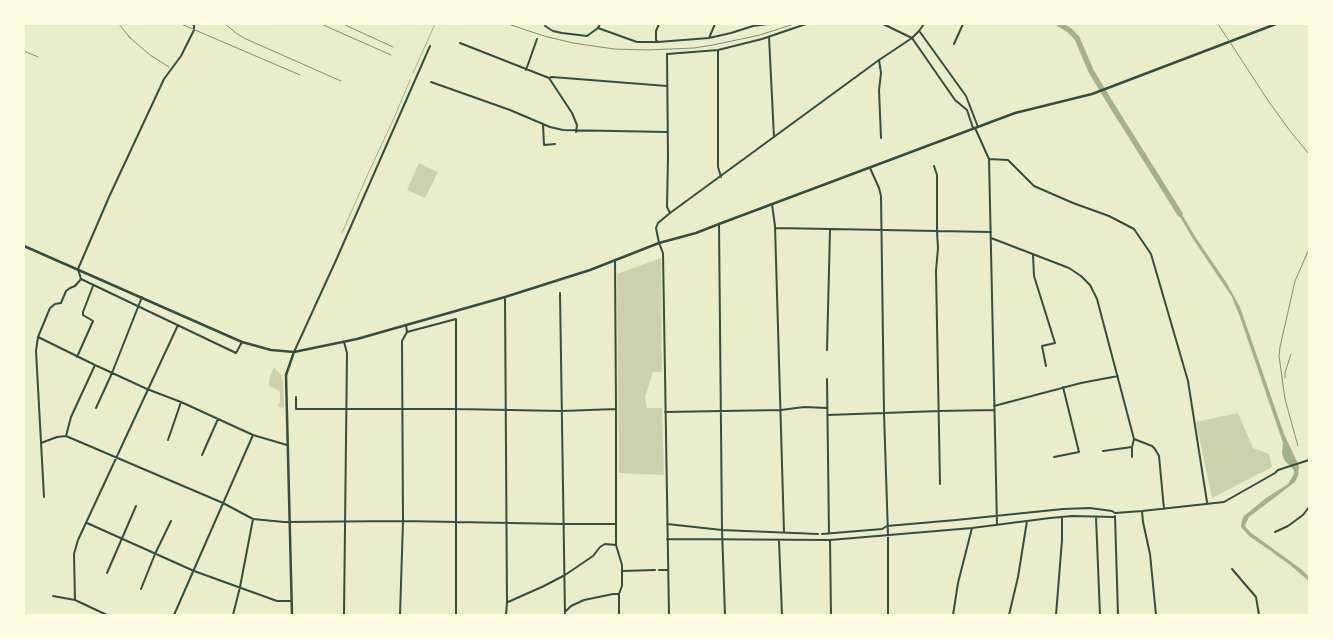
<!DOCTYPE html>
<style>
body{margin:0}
#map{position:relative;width:1333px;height:639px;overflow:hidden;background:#e9edc9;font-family:Helvetica,sans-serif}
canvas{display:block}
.frame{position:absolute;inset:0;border:25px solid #fefae0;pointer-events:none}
</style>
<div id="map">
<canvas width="1333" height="639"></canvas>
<div class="frame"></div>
</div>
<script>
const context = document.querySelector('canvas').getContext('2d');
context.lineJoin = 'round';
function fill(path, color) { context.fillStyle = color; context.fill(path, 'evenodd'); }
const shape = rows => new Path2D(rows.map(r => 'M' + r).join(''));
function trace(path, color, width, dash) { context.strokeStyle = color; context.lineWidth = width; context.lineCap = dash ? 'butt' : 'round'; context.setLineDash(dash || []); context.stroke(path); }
fill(shape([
 [419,163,438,172,425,198,407,190],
 [661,258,662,372,653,372,645,397,647,408,662,408,664,475,619,473,617,274],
 [274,367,281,375,283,381,284,406,282,408,279,407,278,405,280,402,280,391,269,386,269,379],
 [1238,413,1253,448,1269,454,1272,467,1212,498,1196,422]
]), '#cad2ad');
fill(shape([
 [1177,206,1196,238,1226,282,1240,307,1284,434,1299,466,1298,476,1295,482,1249,517,1246,523,1245,526,1250,532,1301,569,1309,577,1309,581,1285,561,1277,556,1271,551,1249,536,1241,527,1242,520,1244,516,1266,498,1288,484,1294,474,1294,470,1285,461,1282,454,1283,443,1240,317,1232,297,1193,239,1175,208]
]), '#a3b18a');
trace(shape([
 [413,73,435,24],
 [342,233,367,176,394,118,410,80]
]), '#a3b18a', 1);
trace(shape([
 [1059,24,1069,30,1077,38,1091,71,1111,104,1180,214]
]), '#a3b18a', 5.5);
trace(shape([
 [192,24,194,25,194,30,181,56,164,79,109,197,78,269,81,279,236,353,242,342],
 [546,24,545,26,553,31,562,33,587,36,598,28,637,42,658,42,709,38,731,33,753,26,768,24],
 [883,24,912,38],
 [598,28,600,24],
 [769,37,774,137],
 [709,38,715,24],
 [658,42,656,40,656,31,659,24],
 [460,43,549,78,552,77,667,86],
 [954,44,963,24],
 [718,50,718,167,721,177],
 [879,60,881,73,879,90,881,138],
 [526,70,537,39],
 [549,78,572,113,577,125,576,132],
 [431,82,510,110,550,127,563,130,667,132],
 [543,124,544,145,555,144],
 [975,128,989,159,997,525],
 [989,159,1008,160,1034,186,1073,203,1109,216,1134,229,1151,254,1188,381,1207,502],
 [934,166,937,175,937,232,938,248,936,271,940,484],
 [870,168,879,188,881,196,884,413,888,535,888,615],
 [772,204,775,226,784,532],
 [670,213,667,207,668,156,667,54,718,50,762,39,806,24],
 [719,224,722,530,725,615],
 [776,228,991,232],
 [991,238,1069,268,1081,276,1090,285,1097,299,1134,439,1152,446,1155,449,1159,456,1164,509],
 [659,243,663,253,669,615],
 [1033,255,1034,276,1055,343,1042,346,1046,366],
 [615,260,616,409,616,545,622,565,622,586,619,594,619,615],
 [560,293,565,615],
 [505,298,507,602,506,615],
 [407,332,456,319,456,615],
 [38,337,95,365,147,389,181,402,253,435,287,445],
 [344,342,347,353,344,615],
 [827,350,830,230],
 [294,352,337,258,430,46],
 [77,357,93,321,83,315,83,312,93,286],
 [827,379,829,534],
 [296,397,296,409,457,409,562,411,616,409],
 [994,406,1081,383,1118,376],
 [96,408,112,373,142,297],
 [665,412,781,410,804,407,827,408],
 [828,415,939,411,994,410],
 [66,436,71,417,95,365],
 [168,440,181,402],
 [41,443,57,437,66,436,223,503,253,519,284,522,403,521,564,524,616,524],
 [1103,451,1132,447],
 [202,455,218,419],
 [1054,457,1079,452,1063,387],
 [1132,457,1132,447,1134,439],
 [44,497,36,351,38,337,50,308,55,304,61,303,66,291,70,288,75,286,81,279],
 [1142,511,1143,522,1150,554,1156,615],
 [1115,516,1118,615],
 [1096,517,1100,615],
 [87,523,194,571,277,601,291,601],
 [667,524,722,530,818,534],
 [1275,532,1288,526,1303,515,1309,507],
 [822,534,882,529,887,526,956,520,1063,509,1090,508,1112,511,1115,513,1142,511,1224,502,1275,473,1278,470,1309,460],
 [667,539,830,540,972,528,1050,518,1072,516,1114,517],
 [830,540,831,615],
 [779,541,782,615],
 [1232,569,1256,597,1259,615],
 [659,570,668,570],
 [622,571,655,570],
 [107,573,136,506],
 [141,589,155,554,171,521],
 [53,596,75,600,107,615],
 [75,600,74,554,78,540,178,325],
 [508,602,544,586,565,575,593,556,600,547,605,544,616,545],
 [566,611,571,606,584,600,613,594,619,594],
 [174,615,253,435],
 [233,615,240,587,253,519],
 [400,615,403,521,402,341,407,332,406,325],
 [953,615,958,583,972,528],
 [1009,615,1018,577,1027,521],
 [1056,615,1062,540,1062,517]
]), '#344e41', 2);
trace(shape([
 [920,32,966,96,978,127],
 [912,38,955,100,967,110,973,128],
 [659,243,656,228,658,223,670,213,879,60,912,38,919,31,924,24]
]), '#344e41', 2);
trace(shape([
 [24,246,242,342,271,350,294,352,357,339,505,297,590,270,659,243,696,233,719,224,1015,113,1092,94,1276,24],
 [292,615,286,375,294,352]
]), '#344e41', 2.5);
trace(shape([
 [119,24,131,39],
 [181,24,300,75],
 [225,24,236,33,246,39,341,81],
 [321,24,391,55],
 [343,24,393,47],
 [508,24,544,36,573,43,614,49,648,50,694,48,713,45,760,35,794,24],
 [1218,24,1269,102,1290,131,1309,154],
 [128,36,150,55,169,67],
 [24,51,38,57],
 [1285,378,1285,373,1291,354],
 [1298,446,1285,399,1279,356,1280,347,1295,281,1309,249]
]), '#7c8e77', 1);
</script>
